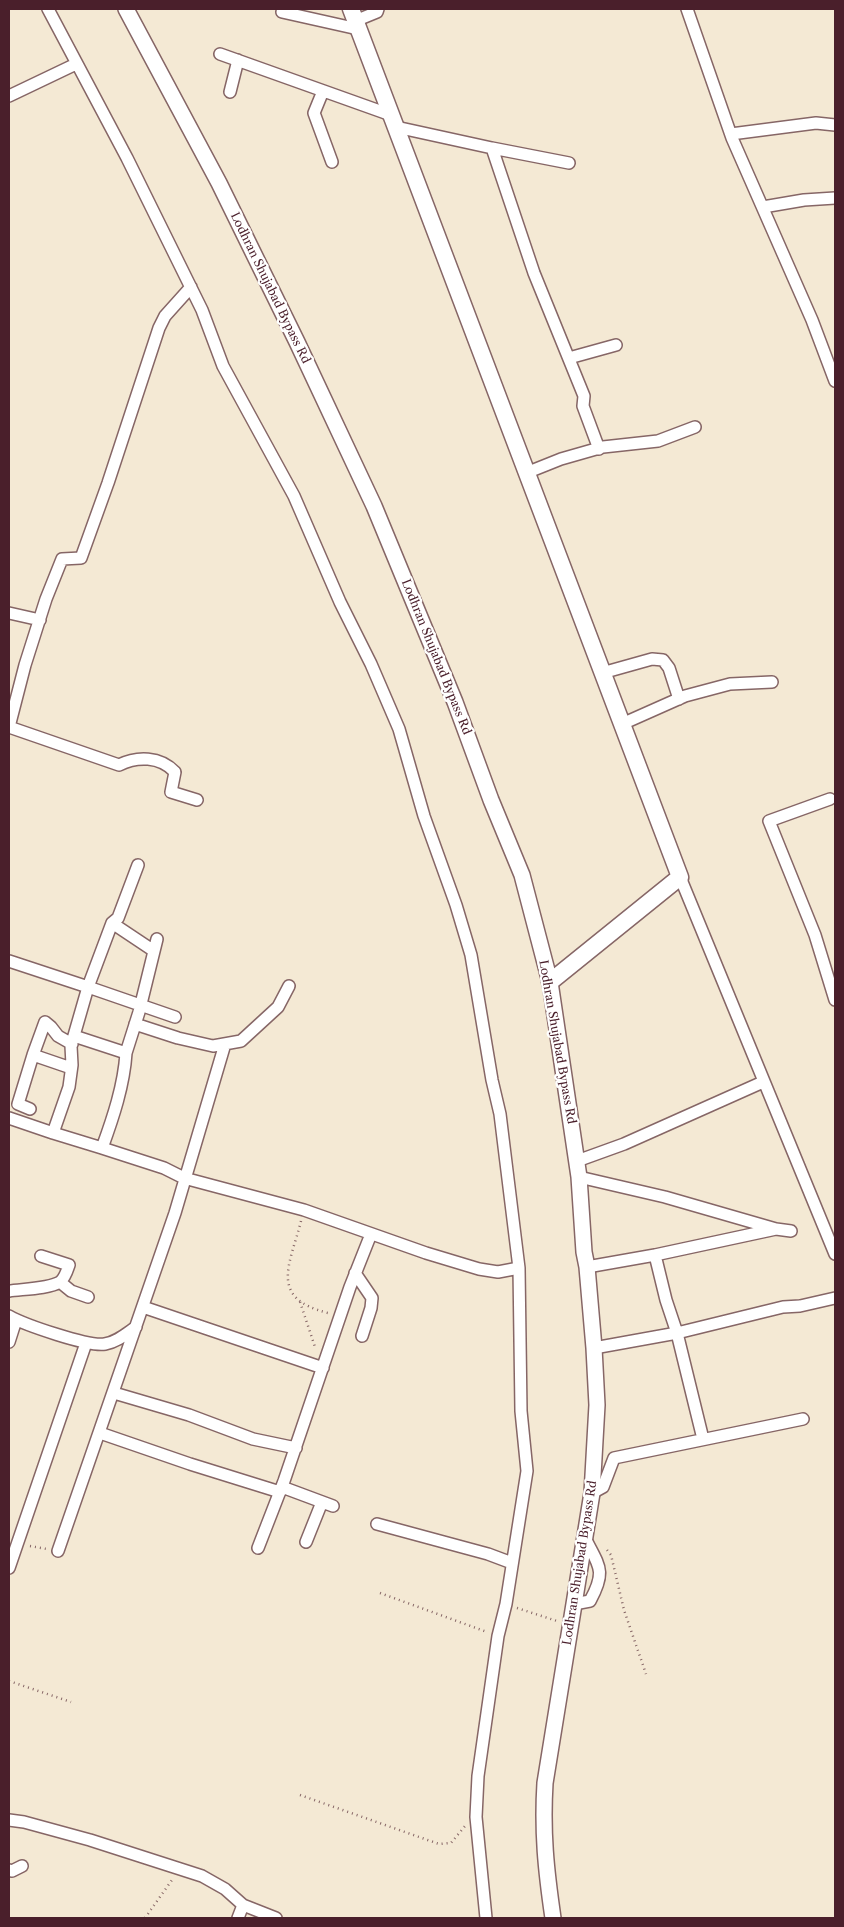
<!DOCTYPE html>
<style>
body{margin:0}
#map{position:relative;width:844px;height:1927px;overflow:hidden;background:#f4e9d4;font-family:"Libre Caslon Text",serif}
canvas{display:block}
.frame{position:absolute;inset:0;border:10px solid #4a1f2b;pointer-events:none}
</style>
<div id="map">
<canvas width="844" height="1927"></canvas>
<div class="frame"></div>
</div>
<script>
const c = document.querySelector('canvas').getContext('2d');
c.lineJoin = 'round';
function stroke(path, color, width, dash) { c.strokeStyle = color; c.lineWidth = width; c.lineCap = dash ? 'butt' : 'round'; c.setLineDash(dash || []); c.stroke(path); }
function write(font, color, halo, rows, align = 'center') {
  c.font = font + ' "Libre Caslon Text",serif'; c.lineWidth = 4.5; c.setLineDash([]); c.textBaseline = 'middle'; c.strokeStyle = halo; c.fillStyle = color; for (const [text, x, y, turn = 0] of rows) {
    c.save(); c.translate(x, y); c.rotate((+turn || 0) * Math.PI / 180); c.textAlign = isNaN(turn) ? turn : align; if (halo) c.strokeText(text, 0, 0); c.fillText(text, 0, 0); c.restore();
  }
}
const path = new Path2D(`
 M301 1221C290 1265 268 1298 328 1313
 M300 1302 315 1347
 M30 1546 47 1549
 M607 1550 611 1555 624 1610 646 1674
 M380 1593 487 1632
 M517 1608 557 1621
 M9 1681 71 1702
 M300 1795 439 1844 451 1843 465 1826
 M145 1918 172 1880`);
const minor = new Path2D(`
 M48 9 127 158 202 310 223 366 294 496 340 602 371 664 399 729 424 816 456 905 471 955 492 1080 500 1114 519 1268 521 1411 527 1471 506 1604 498 1636 478 1776 476 1817 486 1918
 M687 9 732 138 812 320 835 381
 M282 12 358 29
 M355 21 377 12 378 9
 M220 54 391 115
 M323 91 314 113 332 162
 M230 92 238 60
 M9 96 76 64
 M396 127 492 148 534 273 584 396 583 406 599 449
 M731 134 816 123 835 125
 M492 148 569 163
 M763 207 804 200 835 198
 M569 358 616 345
 M526 473 561 459 603 447 658 441 695 427
 M9 613 40 620
 M602 673 652 659 663 660 669 668 679 699
 M622 724 685 696 730 684 772 682
 M9 727 25 665 46 599 62 559 81 558 108 483 159 328 165 316 191 287
 M9 727 119 765C137 756 160 756 175 772L171 792 197 800
 M830 799 769 821 815 935 835 1000
 M680 877 835 1254
 M112 923 154 951
 M9 961 88 987 112 923 118 918 138 865
 M135 1024 178 1038 213 1046 241 1041 278 1007 289 986
 M74 1036 126 1053 139 1012 157 939
 M71 1068 33 1055 45 1022 51 1027 58 1036 72 1044
 M30 1109 18 1104 33 1055
 M9 1118 53 1133 69 1087 72 1065 71 1046 88 987 175 1017
 M53 1133 102 1148C113 1118 124 1085 126 1053
 M102 1148 164 1168 184 1178 304 1210 426 1253 479 1269 498 1272 519 1268
 M577 1161 624 1144 763 1082
 M579 1177 665 1197 776 1229
 M655 1255 776 1229 791 1231
 M587 1267 655 1255 666 1300 677 1333 703 1439
 M355 1273 372 1298 371 1308 362 1336
 M60 1282 71 1291 88 1297
 M9 1291C22 1289 48 1289 60 1282 65 1278 67 1271 69 1265L41 1256
 M143 1307 323 1368
 M9 1316C25 1325 89 1347 105 1344 117 1342 126 1334 136 1327
 M9 1342 16 1320
 M594 1348 677 1333 783 1307 800 1306 835 1298
 M114 1393 189 1415 253 1439 296 1448
 M100 1433 190 1464 280 1492
 M282 1487 333 1506
 M592 1493 603 1487 614 1458 803 1419
 M377 1524 488 1554 512 1563
 M306 1542 322 1502
 M258 1548 284 1481 350 1287 371 1234
 M58 1551 175 1213 225 1044
 M9 1568 86 1343
 M574 1604 590 1601C606 1572 600 1567 586 1540
 M9 1820 24 1822 90 1840 202 1876 225 1889 243 1905 276 1918
 M9 1870 12 1871 22 1866
 M238 1918 243 1905`);
const tertiary = new Path2D(`
 M126 9 219 183 297 342 374 506 455 702 491 800 522 875 550 982 579 1177 584 1252 587 1267 594 1348 597 1405 592 1493 545 1783C542 1832 546 1870 553 1918`);
const secondary = new Path2D(`
 M351 9 680 877 550 982`);
const streetNames = [
 ["Lodhran Shujabad Bypass Rd",270,288,64],
 ["Lodhran Shujabad Bypass Rd",436,657,68],
 ["Lodhran Shujabad Bypass Rd",557,1042,80],
 ["Lodhran Shujabad Bypass Rd",580,1563,-81]
];
stroke(minor, '#866666', 14);
stroke(tertiary, '#866666', 18);
stroke(secondary, '#866666', 19);
stroke(path, '#866666', 2.5, [1, 4]);
stroke(minor, '#fff', 11);
stroke(tertiary, '#fff', 15);
stroke(secondary, '#fff', 16);
write('12px', '#4a1f2b', '#fff', streetNames);
</script>
